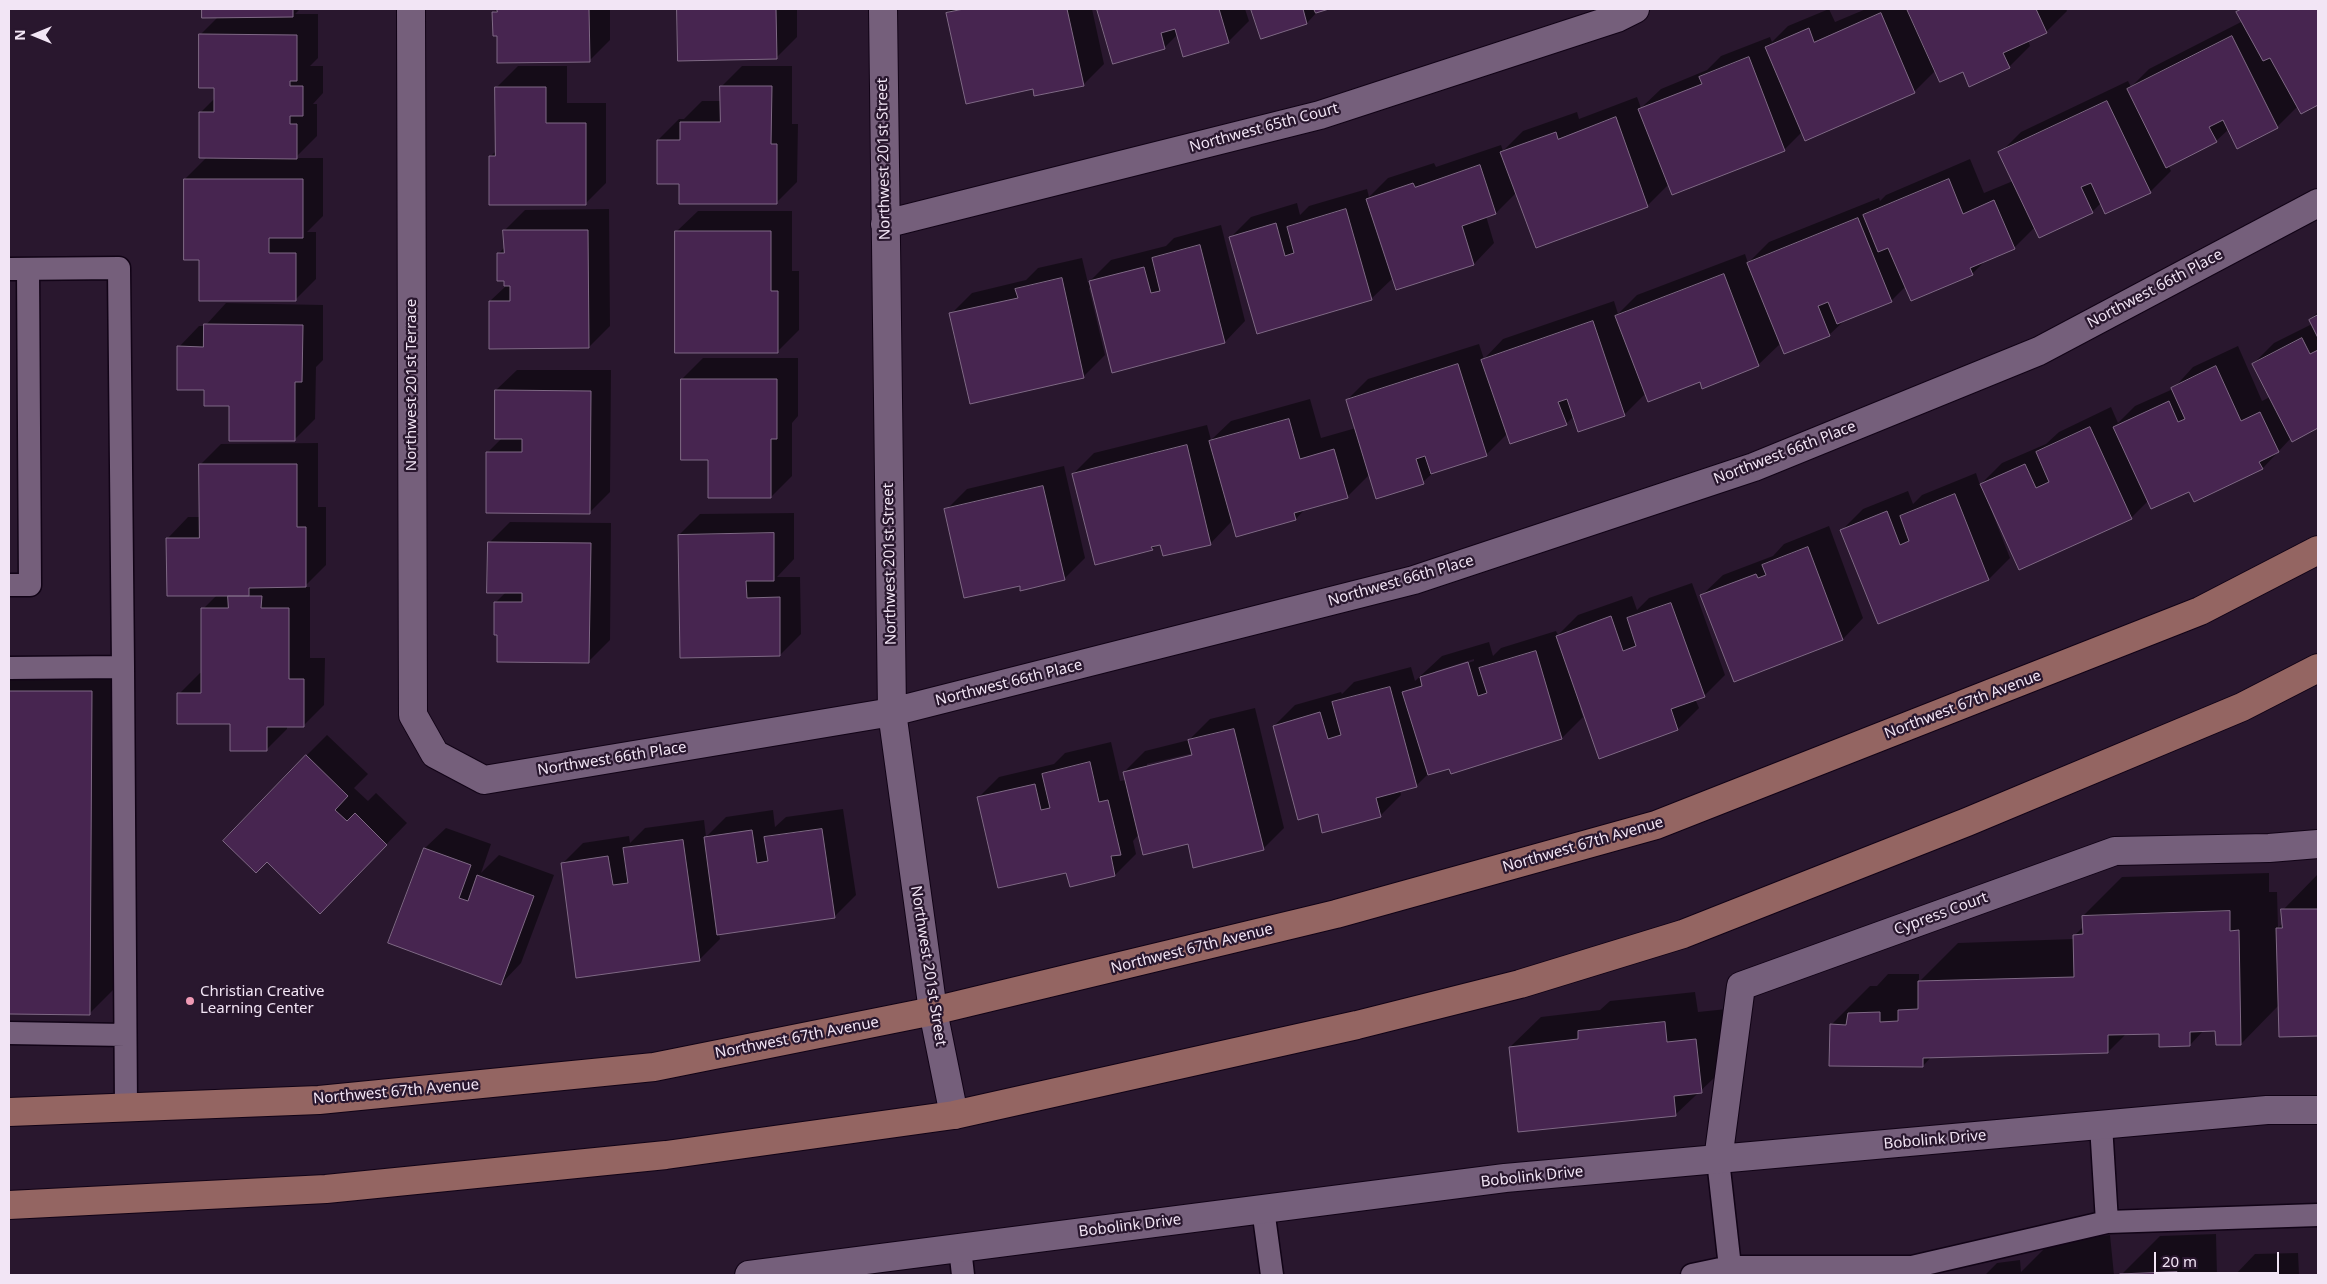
<!DOCTYPE html>
<style>
body{margin:0}
#map{position:relative;width:2327px;height:1284px;overflow:hidden;background:#29172e;font-family:"Noto Sans",sans-serif}
canvas{display:block}
.frame{position:absolute;inset:0;border:10px solid #f2e5f5;pointer-events:none}
.north{position:absolute;left:10px;top:10px;width:50px;height:50px;-webkit-text-stroke:4px #29172e;paint-order:stroke;rotate:270deg;font-size:14px;font-weight:700;line-height:20px;text-align:center;color:#f2e5f5}
.north::after{content:'';display:block;margin:auto;width:18px;height:22px;background:#f2e5f5;clip-path:polygon(50% 0,100% 100%,50% 72%,0 100%)}
.scale{position:absolute;left:2154px;top:1252px;width:125px;height:22px;box-sizing:border-box;border:2px solid #f2e5f5;border-top:0;padding-left:6px;font-size:15px;line-height:18px;white-space:nowrap;color:#f2e5f5;-webkit-text-stroke:4px #29172e;paint-order:stroke}
</style>
<div id="map">
<canvas width="2327" height="1284"></canvas>
<div class="frame"></div>
<div class="north">N</div>
<div class="scale">20 m</div>
</div>
<script>
const c = document.querySelector('canvas').getContext('2d');
c.lineJoin = 'round';
function paint(path, color) { c.fillStyle = color; c.fill(path, 'evenodd'); }
function stroke(path, color, width, dash) { c.strokeStyle = color; c.lineWidth = width; c.lineCap = dash ? 'butt' : 'round'; c.setLineDash(dash || []); c.stroke(path); }
function write(font, color, halo, rows, align = 'center') {
  c.font = font + ' "Noto Sans",sans-serif'; c.lineWidth = 4.5; c.setLineDash([]); c.textBaseline = 'middle'; c.strokeStyle = halo; c.fillStyle = color; for (const [text, x, y, turn = 0] of rows) {
    c.save(); c.translate(x, y); c.rotate((+turn || 0) * Math.PI / 180); c.textAlign = isNaN(turn) ? turn : align; if (halo) c.strokeText(text, 0, 0); c.fillText(text, 0, 0); c.restore();
  }
}
const shadow = new Path2D(`
 M203 9H300L295 14H318V58L310 66H323V93L313 104H317V136L295 158H323V216L307 232H316V279L295 300 200 258 185 179 207 157 201 112 215 98V87L201 34 219 16H203Z
 M497 9H610V40L589 61 498 35 493 13Z
 M679 9H797V37L776 58 679 59Z
 M951 9H1092L1104 64 1083 85 1034 87 947 13Z
 M1098 9H1245L1249 21 1228 42 1178 34 1164 48 1114 63Z
 M1253 9H1325L1318 11 1307 23 1262 37Z
 M1829 9 1835 22 1866 9H2066L2067 11 2046 32 2028 40 2030 46 2009 67 1936 70 1914 92 1803 131 1784 150 1669 184 1647 206 1517 192 1496 213 1486 216 1494 243 1474 264 1393 278 1371 299 1230 238 1251 217 1297 203 1300 215 1309 206 1367 189 1369 197 1388 178 1434 163 1436 167 1501 145 1503 151 1523 131 1577 112 1579 119 1637 97 1641 108 1661 89 1707 70 1721 56 1770 37 1772 42 1788 26Z
 M2242 9H2318V103L2301 113 2298 106 2277 127 2229 129 2216 141 2168 165 2171 171 2150 192 2101 203 2092 212 2035 227 2014 248 1985 261 1972 274 1906 286 1891 301 1845 320 1829 335 1781 343 1758 365 1646 393 1625 414 1578 431 1574 416 1566 424 1508 433 1486 455 1435 471 1423 482 1370 474 1347 497 1305 509 1296 519 1232 521 1210 544 1161 543 1152 549 1073 474 1094 453 1207 425 1211 440 1231 421 1310 399 1321 438 1356 428 1347 400 1368 379 1479 344 1484 359 1503 339 1614 301 1618 314 1637 295 1745 254 1748 263 1769 242 1879 198 1880 201 1886 195 1970 159 1984 193 2013 181 2000 153 2021 132 2128 81 2131 87 2149 69 2243 21 2238 12Z
 M518 66H567V103H606V183L585 204 490 157 496 151 497 87Z
 M742 66H792V124H798L797 182 776 203 680 183 658 140 679 119H684L702 101H721V87Z
 M609 209 610 326 589 347 490 301 505 287 498 254 505 247 504 231 525 210Z
 M698 211H792V271H799V330L778 351 677 231Z
 M1221 225 1245 321 1225 342 1091 287 1089 288 1105 355 1084 376 971 403 951 314 972 293 1026 280 1038 268 1082 258 1088 283 1111 260 1166 246 1174 238Z
 M226 303 323 305V360L316 367 315 419 294 440 230 405 205 389 179 347 199 326H205Z
 M2318 312V427L2292 440 2291 438 2263 468 2194 500 2189 490 2148 501 2131 518 1992 506 1990 507 2010 558 1989 579 1878 623 1842 530 1863 509 1908 491 1913 504 1922 495 1976 473 1980 485 2002 463 2046 444 2059 432 2111 407 2118 423 2135 406 2173 389 2193 367 2238 346 2262 401 2270 397 2253 364 2274 343 2312 324 2310 320Z
 M703 358H798V416L792 423V476L771 497 709 459 682 379Z
 M517 370H611L610 492 589 513 488 452 502 438 496 390Z
 M318 443V507H326V565L304 587H310V658H325L324 705 303 726H287V729L266 750 231 723 179 694 200 673H202L203 609 217 595 168 538 188 517H200V465L221 444Z
 M1064 466 1085 558 1064 579 946 510 967 489Z
 M794 513V559L777 577H800L801 634 780 655 679 535 700 514Z
 M510 522 611 523 610 640 589 661 499 634 495 603 506 592 489 543Z
 M1829 526 1863 618 1843 639 1702 595 1723 575 1773 556 1784 544Z
 M1692 583 1725 675 1704 696 1695 699 1699 708 1678 729 1582 707 1580 708 1583 717 1562 738 1452 772 1450 767 1429 773 1416 786 1400 791 1401 795 1380 816 1318 812 1274 726 1295 705 1341 692 1342 694 1354 682 1411 667 1415 681 1442 656 1489 642 1493 656 1501 648 1556 631 1558 635 1578 615 1632 596 1637 610 1649 598ZM1474 659V661L1432 674 1436 671Z
 M123 661 120 983 89 1014 9 1013V676Z
 M1255 708 1284 828 1263 849 1189 842 1139 834 1133 841 1136 854 1115 875 1071 886 1067 871 978 798 999 777 1054 764 1065 753 1111 742 1120 781 1126 780 1124 772 1145 751 1189 740 1210 719ZM1198 752V755L1147 767V764Z
 M327 735 368 774 354 788 368 801 376 793 407 823 341 891 306 756Z
 M843 809 856 895 835 916 719 934 720 939 699 960 562 864 583 843 629 836 630 843 645 828 704 820 706 837 726 817 773 810 775 827 786 817Z
 M446 828 491 844 481 873 499 855 554 875 521 963 501 984 425 848Z
 M2269 873V892H2277L2278 928 2283 923V910L2318 874V1034L2280 1035 2279 1005 2241 1044 2216 1030H2204L2190 1045 2160 1033 2126 1034 2108 1052 1932 1056 1923 1066 1831 1025 1870 986H1877L1888 974H1919V982L1958 943 2074 939V936L2084 926 2083 916 2122 877Z
 M1695 992 1698 1012 1727 1009 1732 1061 1675 1115 1510 1047 1541 1017 1600 1010 1610 1001Z
 M2216 1234 2217 1275H2121L2160 1236Z
 M2110 1235 2114 1275H1985L1997 1263 2020 1260 2021 1272 2052 1241Z
 M2298 1253 2299 1275H2235L2255 1254Z`);
const building = new Path2D(`
 M202 9H293V17L202 18Z
 M497 9H589L590 62 497 63V36H493L492 12H497Z
 M677 9H776L777 59 678 61Z
 M964 9H1067L1084 86 1034 96 1033 89 966 104 946 13Z
 M1097 9H1219L1229 43 1183 57 1175 29 1161 33 1165 49 1113 64Z
 M1251 9H1303L1307 24 1261 39Z
 M1314 9H1329L1316 13Z
 M1907 9H2036L2047 33 2003 53 2010 68 1969 87 1963 72 1940 82Z
 M2242 9H2318V105L2301 114 2270 58 2263 61 2236 12Z
 M1881 13 1915 93 1805 141 1765 47 1809 28 1814 42Z
 M199 34 297 35V81H290V86H303V116H290V124H297V159L199 158V112H214V88H199Z
 M2232 36 2278 128 2237 149 2223 120 2209 127 2217 142 2166 168 2127 89Z
 M1749 57 1785 151 1672 195 1638 109 1702 84 1699 77Z
 M720 86H772L771 144H777V204H679V184H657V140H680V122H720Z
 M495 87H546V123H586V205H489V156H495Z
 M2107 101 2151 193 2105 214 2091 183 2081 187 2093 213 2039 238 1998 152Z
 M1616 117 1648 207 1536 248 1500 152 1556 132 1558 139Z
 M1480 165 1496 214 1462 226 1474 265 1396 290 1366 199 1413 183 1415 187Z
 M184 179H303V238H269V253H296V301H199V260H184Z
 M1949 179 1963 214 1994 200 2015 249 1970 268 1973 275 1911 301 1888 248 1878 252 1863 215Z
 M1346 209 1372 300 1257 334 1229 237 1276 223 1285 256 1294 253 1287 227Z
 M1858 218 1892 302 1837 324 1828 302 1818 306 1830 336 1784 354 1747 263Z
 M503 230H588L589 348 489 349V301H510V286H504V281H497V253H504Z
 M675 231H771V291H778V353H675Z
 M1200 245 1225 343 1112 373 1089 281 1144 267 1151 293 1160 291 1152 258Z
 M1724 274 1759 366 1702 389 1700 382 1648 402 1615 316Z
 M1062 278 1084 378 970 404 949 313 1018 298 1015 289Z
 M2318 315V338L2309 320Z
 M1593 321 1625 416 1578 432 1567 399 1558 402 1567 425 1510 444 1481 360Z
 M204 324 303 325 302 382H295V441H229V406H204V390H177V346L203 347Z
 M2302 338 2310 354 2318 350V428L2292 442 2252 364Z
 M1458 364 1487 456 1431 474 1425 456 1416 459 1424 484 1376 499 1346 400Z
 M2216 366 2241 421 2260 412 2279 452 2259 462 2263 469 2194 502 2189 492 2151 509 2113 427 2169 401 2178 422 2185 419 2171 388Z
 M681 379H777V439H771V498H708V460H681Z
 M495 390 591 391 590 514 486 513V452H522V439H495Z
 M1289 419 1300 459 1334 449 1348 498 1294 513 1296 520 1236 537 1209 441Z
 M2090 427 2132 519 2019 570 1980 484 2025 464 2036 488 2049 482 2036 452Z
 M1187 445 1211 545 1163 556 1160 545 1151 547 1153 550 1095 565 1072 474Z
 M199 464H297V527H306V587L249 588V596H167L166 538H199Z
 M1043 486 1065 580 1020 591V586L964 598 944 509Z
 M1955 494 1989 580 1878 624 1840 530 1887 511 1900 545 1909 541 1900 516Z
 M774 533V581H746L747 598 780 597V656L680 658 678 535Z
 M488 542 591 543 589 663 497 662V635H494V602H522V593H487Z
 M1808 547 1843 640 1734 682 1700 595 1756 574 1758 578 1766 575 1762 565Z
 M228 596H262L261 608H289V679H304V727H267V751H230V724H177V693H201V608H228Z
 M1671 603 1705 697 1671 709 1678 730 1599 759 1556 636 1611 616 1623 651 1636 646 1627 618Z
 M1536 651 1562 739 1451 774 1449 769 1428 775 1402 692 1422 686 1420 677 1468 662 1478 696 1487 693 1479 668Z
 M1390 687 1417 787 1376 798 1381 817 1322 833 1318 814 1298 820 1273 726 1320 712 1328 739 1341 735 1332 702Z
 M9 691H92L90 1015 9 1014Z
 M1234 729 1264 850 1193 868 1188 844 1143 855 1123 772 1192 755 1188 740Z
 M306 755 348 796 335 810 347 821 355 813 387 845 320 914 267 862 256 873 223 841Z
 M1090 762 1099 802 1108 800 1121 855 1111 856 1115 876 1070 887 1066 873 998 888 977 797 1035 784 1041 810 1050 808 1042 774Z
 M822 829 835 918 717 935 704 837 752 830 757 863 768 861 764 837Z
 M683 840 700 961 576 978 561 863 608 856 613 885 628 883 623 848Z
 M424 848 471 865 459 898 468 901 477 875 534 896 501 985 388 943Z
 M2281 909H2318V1036L2279 1037 2276 928H2282Z
 M2230 911V931L2239 930 2241 1045H2216L2215 1031 2190 1032V1046L2159 1047V1034L2108 1035V1053L1923 1058V1067L1829 1066 1830 1024 1846 1025 1848 1013 1880 1012V1022L1898 1021V1010L1918 1009V981L2074 977 2073 935 2083 934 2082 916Z
 M1665 1022 1667 1042 1696 1039 1702 1093 1674 1096 1676 1116 1518 1132 1509 1047 1578 1039V1031Z
 M2177 1272V1275L2120 1274Z`);
const service = new Path2D(`
 M9 269 119 268 123 667
 M9 585H30L28 269
 M9 668 123 667 126 1107
 M9 1033 125 1035
 M2101 1125 2107 1222
 M1718 1160 1730 1267
 M1263 1209 1272 1275
 M960 1248 963 1275
 M1692 1275 1730 1267H1912L2107 1222 2318 1215`);
const minor = new Path2D(`
 M411 9 413 715 435 754 484 780 892 712 1414 580 1754 467 2039 351 2318 203
 M883 9 892 712 933 1011 954 1115
 M885 224 1320 115 1617 18 1635 9
 M1718 1160 1741 986 2115 851 2269 848 2318 844
 M749 1275 1505 1178 2267 1110H2318`);
const secondary = new Path2D(`
 M9 1112 319 1100 654 1067 933 1011 1336 914 1656 825 2200 611 2318 550
 M9 1205 326 1189 666 1155 954 1115 1357 1025 1520 984 1683 934 1967 822 2242 707 2318 668`);
const markers = [
 [190,1001,5,"#f09ab5"]
];
const streetNames = [
 ["Northwest 65th Court",1264,128,-15],
 ["Northwest 201st Street",884,159,-91],
 ["Northwest 66th Place",2155,289,-28],
 ["Northwest 201st Terrace",412,385,-90],
 ["Northwest 66th Place",1785,453,-21],
 ["Northwest 201st Street",890,564,-91],
 ["Northwest 66th Place",1401,581,-16],
 ["Northwest 66th Place",1009,683,-14],
 ["Northwest 67th Avenue",1963,705,-21],
 ["Northwest 66th Place",612,759,-9],
 ["Northwest 67th Avenue",1583,845,-16],
 ["Cypress Court",1941,914,-20],
 ["Northwest 67th Avenue",1192,949,-14],
 ["Northwest 201st Street",928,966,81],
 ["Northwest 67th Avenue",797,1038,-11],
 ["Northwest 67th Avenue",396,1092,-5],
 ["Bobolink Drive",1935,1140,-5],
 ["Bobolink Drive",1532,1177,-6],
 ["Bobolink Drive",1130,1226,-7]
];
const poiNames = [
 ["Christian Creative",200,992],
 ["Learning Center",200,1009]
];
paint(shadow, '#0007');
paint(building, '#472550');
stroke(building, '#7f6985', 1);
stroke(service, '#110316', 25);
stroke(minor, '#110316', 30);
stroke(secondary, '#110316', 30);
stroke(service, '#755f7b', 22);
stroke(minor, '#755f7b', 28);
stroke(secondary, '#946562', 28);
for (const [x, y, r, color] of markers) { const dot = new Path2D(); dot.arc(x, y, r, 0, 2 * Math.PI); c.fillStyle = color; c.fill(dot); stroke(dot, '#29172e', 2); }
write('15px', '#f2e5f5', '#29172e', streetNames);
write('15px', '#f2e5f5', '#29172e', poiNames, 'left');
</script>
